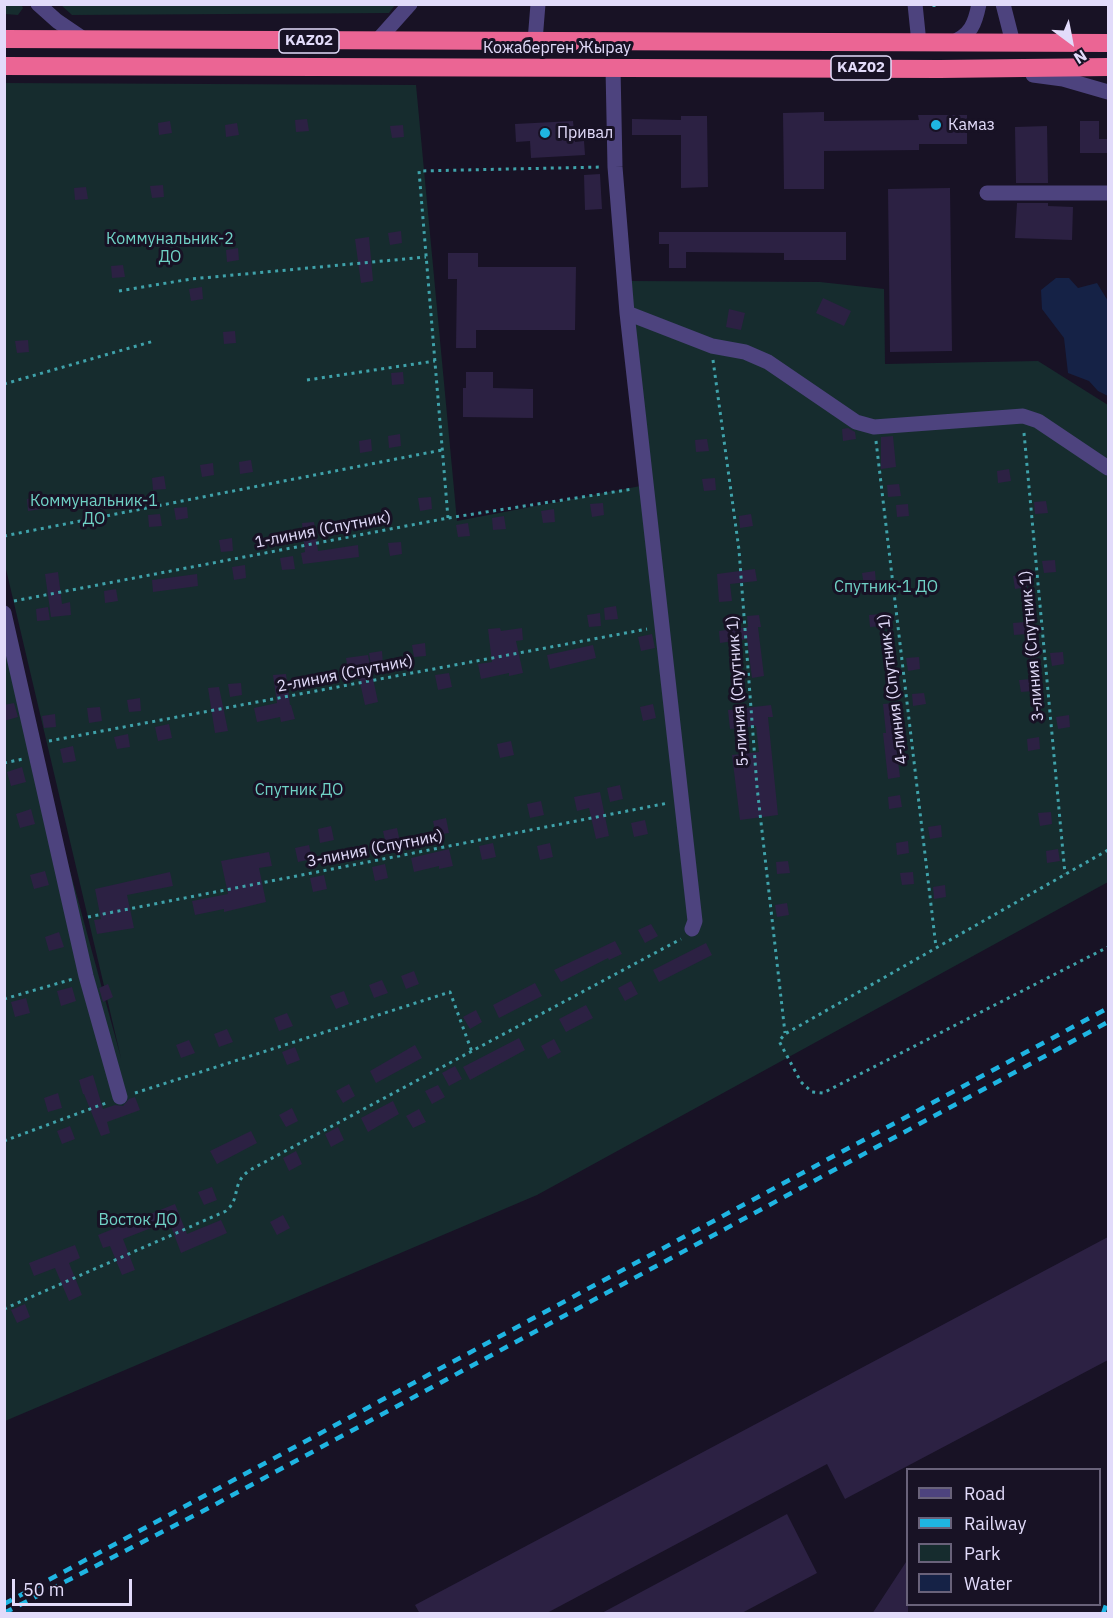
<!DOCTYPE html>
<meta charset="utf-8">
<style>
body{margin:0}
#map{position:relative;width:1113px;height:1618px;overflow:hidden;background:#181225;font-family:"IBM Plex Sans",sans-serif}
canvas{display:block}
.frame{position:absolute;inset:0;border:6px solid #e2dbfa;pointer-events:none}
.legend{position:absolute;left:906px;top:1468px;width:195px;height:138px;box-sizing:border-box;background:#181225;border:2px solid #69627a;margin:0;padding:8px 10px;list-style:none;font-size:18px;color:#e2dbfa}
.legend li{display:flex;align-items:center;gap:12px;height:30px}
.legend b{width:30px;border:2px solid #69627a}
.north{position:absolute;left:1041px;top:12px;width:60px;height:60px;-webkit-text-stroke:4px #181225;paint-order:stroke;rotate:148deg;font-size:16px;font-weight:700;line-height:24px;text-align:center;color:#e2dbfa}
.north::after{content:'';display:block;margin:auto;width:21px;height:27px;background:#e2dbfa;clip-path:polygon(50% 0,100% 100%,50% 72%,0 100%)}
.scale{position:absolute;left:12px;top:1579px;width:120px;height:27px;box-sizing:border-box;border:3px solid #e2dbfa;border-top:0;padding-left:8px;font-size:18px;line-height:21px;white-space:nowrap;color:#e2dbfa;-webkit-text-stroke:4px #181225;paint-order:stroke}
</style>
<div id="map">
<canvas width="1113" height="1618"></canvas>
<div class="frame"></div>
<ul class="legend">
<li><b style="height:8px;background:#4d437e"></b>Road</li>
<li><b style="height:8px;background:#1fb5e2"></b>Railway</li>
<li><b style="height:16px;background:#162c2e"></b>Park</li>
<li><b style="height:16px;background:#152246"></b>Water</li>
</ul>
<div class="north">N</div>
<div class="scale">50 m</div>
</div>
<script>
const c = document.querySelector('canvas').getContext('2d');
c.lineJoin = 'round';
function paint(path, color) { c.fillStyle = color; c.fill(path, 'evenodd'); }
function stroke(path, color, width, dash) { c.strokeStyle = color; c.lineWidth = width; c.lineCap = dash ? 'butt' : 'round'; c.setLineDash(dash || []); c.stroke(path); }
function write(font, color, halo, rows, align = 'center') {
  c.font = font + ' "IBM Plex Sans",sans-serif'; c.lineWidth = 6; c.setLineDash([]); c.textBaseline = 'middle'; c.strokeStyle = halo; c.fillStyle = color; for (const [text, x, y, turn = 0] of rows) {
    c.save(); c.translate(x, y); c.rotate((+turn || 0) * Math.PI / 180); c.textAlign = isNaN(turn) ? turn : align; if (halo) c.strokeText(text, 0, 0); c.fillText(text, 0, 0); c.restore();
  }
}
const green = new Path2D(`
 M5 5 22 6 23 8 18 15 5 14Z
 M61 5H395L389 13 72 15Z
 M5 83 416 85 457 521 651 484 630 281 820 282 884 289 885 364 1038 361 1108 405V882L537 1195 5 1421 4 628 121 1058 5 565Z`);
const water = new Path2D(`
 M1056 278H1069L1078 288 1097 283 1108 301V396L1098 391 1089 381 1068 373 1064 338 1042 309 1041 290Z`);
const building = new Path2D(`
 M824 112V121L919 120 918 115H967V144H919V150L824 151V189H784L783 113Z
 M681 116H707L708 187 681 188V135H632V119L681 120Z
 M307 119 309 131 296 132 295 120Z
 M170 121 172 133 159 135 158 123Z
 M573 121 575 142 584 141 585 155 531 158 530 141 516 142 515 124Z
 M1080 121H1099V139H1108V153H1080Z
 M237 123 239 135 226 137 225 125Z
 M403 125 404 137 392 138 390 126Z
 M1047 126 1048 183H1016L1015 127Z
 M600 174 602 209 585 210 584 175Z
 M163 185 164 197 152 198 150 186Z
 M86 187 88 199 75 200 74 188Z
 M950 188 952 351 890 352 888 189Z
 M1017 203H1048V206L1073 207 1072 240 1015 238Z
 M401 231 402 243 390 245 388 233Z
 M659 232H846V260H784V253L686 252V268H669V244H659Z
 M369 237 373 281 361 283 355 239Z
 M238 248 239 260 227 262 226 250Z
 M448 253H478V267H576L575 330H476V348H456L457 279H448Z
 M123 265 125 277 112 278 111 266Z
 M202 287 203 299 191 301 189 289Z
 M823 298 851 311 844 326 816 313Z
 M729 309 745 313 741 330 726 327Z
 M235 331 236 343 224 344 223 332Z
 M28 340 29 352 17 353 15 341Z
 M403 372 404 384 392 385 391 373Z
 M466 372H493V388L533 389V418L463 417V388H466Z
 M848 428 855 432 856 439 843 441 842 429Z
 M400 434 401 446 389 448 388 436Z
 M893 436 896 467 881 469V437Z
 M371 439 372 451 360 453 359 441Z
 M707 439 709 451 696 452 695 440Z
 M251 460 253 472 240 474 239 462Z
 M213 463 214 475 202 477 200 465Z
 M1009 469 1011 481 998 483 997 471Z
 M164 476 166 489 153 490 152 478Z
 M715 478 716 490 704 491 702 479Z
 M899 484 901 496 888 497 887 485Z
 M39 497 41 509 28 511 27 499Z
 M431 497 432 509 420 511 418 498Z
 M1046 501 1048 513 1035 514 1034 502Z
 M603 503 604 515 592 517 590 504Z
 M908 504 909 516 897 517 896 505Z
 M187 507 188 518 176 520 174 508Z
 M554 509 555 522 543 523 541 511Z
 M160 514 162 526 149 527 148 515Z
 M751 514 753 526 740 528 739 516Z
 M504 516 506 529 493 530 492 518Z
 M314 522 318 551 358 545 359 557 303 564 301 553 305 552 302 523Z
 M468 523 470 536 458 537 456 525Z
 M232 538 233 551 221 552 219 540Z
 M401 542 402 554 390 556 388 543Z
 M293 556 295 569 282 570 280 558Z
 M1055 560 1056 572 1044 573 1042 561Z
 M245 565 246 578 234 580 232 567Z
 M755 569 757 581 730 584 732 601 719 602 717 574Z
 M875 571 876 584 864 585 862 573Z
 M58 572 62 604 70 602 71 615 51 617 45 574Z
 M197 574 198 586 153 592 152 580Z
 M1026 575 1027 587 1015 589 1013 576Z
 M116 589 118 601 105 603 104 591Z
 M616 606 618 619 605 620 604 608Z
 M48 607 50 620 37 621 36 609Z
 M600 613 601 626 589 627 587 615Z
 M881 614 882 626 870 627 869 615Z
 M759 615 761 627H758L764 676 752 678 747 639 720 643 719 631 748 627 747 616Z
 M1025 622 1027 634 1014 635 1013 623Z
 M500 628 501 631 522 628 523 640 516 641 523 673 509 676V673L481 679 478 664 492 662 488 629Z
 M652 634 655 648 641 651 638 637Z
 M425 643 426 656 414 657 412 645Z
 M593 645 596 658 550 669 547 655Z
 M382 651 383 664 371 665 369 653Z
 M1063 652 1064 664 1052 666 1050 653Z
 M368 655 378 702 365 705 357 669 348 671 346 658Z
 M919 657 920 669 908 671 906 658Z
 M449 673 452 687 438 690 435 675Z
 M286 674 290 705H291L295 719 281 722 280 717 257 722 254 708 277 703 273 675Z
 M1032 679 1033 691 1021 692 1019 680Z
 M241 683 242 695 230 697 228 684Z
 M219 687 228 731 215 733 208 688Z
 M924 693 926 704 913 706 912 694Z
 M140 698 141 711 129 712 127 700Z
 M14 703 18 717 4 721V705Z
 M895 703 901 745 896 746 900 777 888 779 883 733H886L883 704Z
 M653 704 656 718 643 721 640 707Z
 M771 705 773 717H768L778 815 740 820 732 755 759 752 756 726 730 729 728 710Z
 M100 707 102 721 89 723 87 708Z
 M55 714 56 727 44 728 42 716Z
 M1069 715 1070 727 1058 729 1056 717Z
 M169 724 172 738 158 741 155 727Z
 M128 734 130 747 117 749 114 737Z
 M1039 737 1040 749 1028 751 1027 739Z
 M511 741 514 755 500 758 497 744Z
 M73 746 76 761 63 763 60 749Z
 M22 767 26 782 11 786 7 772Z
 M620 785 623 799 610 802 607 788Z
 M600 792 609 836 596 839 589 808 577 811 574 797Z
 M900 795 902 807 889 809 888 797Z
 M541 801 544 815 530 818 527 804Z
 M31 809 35 824 20 828 16 814Z
 M1051 812 1052 824 1040 826 1038 813Z
 M446 818 449 833 436 835 433 821Z
 M645 820 648 834 634 837 631 823Z
 M941 825 942 837 930 839 928 827Z
 M331 826 334 840 320 843 318 829Z
 M397 828 400 842 386 845 383 831Z
 M908 841 909 853 897 855 896 843Z
 M493 843 496 857 482 860 479 846Z
 M550 843 553 857 540 860 537 846Z
 M309 845 312 859 298 862 295 848Z
 M449 849 453 866 439 869V866L414 872 411 858Z
 M1058 849 1060 861 1047 863 1046 851Z
 M269 852 272 866 259 868 266 902 224 912V909L195 915 192 901 228 894 221 861Z
 M788 861 790 873 777 874 776 862Z
 M385 864 388 878 375 881 372 867Z
 M45 871 49 885 34 889 30 875Z
 M170 872 173 886 127 895 134 928 97 934 94 920 101 919 95 889Z
 M913 872 914 884 902 885 900 873Z
 M324 875 327 889 313 892 310 878Z
 M945 885 946 897 934 899 933 887Z
 M787 903 789 915 777 917 775 905Z
 M651 924 658 936 645 943 638 930Z
 M59 932 64 947 49 951 45 937Z
 M615 941 622 954 609 960 608 958 561 982 554 970Z
 M706 943 712 955 659 982 653 970Z
 M414 971 419 984 406 989 401 976Z
 M382 980 388 993 374 998 369 985Z
 M631 981 638 994 625 1001 618 988Z
 M535 983 542 996 499 1018 493 1005Z
 M108 984 113 997 103 1002 99 988Z
 M72 987 76 1001 61 1006 57 991Z
 M344 991 349 1004 336 1009 330 996Z
 M26 998 30 1013 15 1017 11 1002Z
 M586 1005 593 1018 566 1032 559 1019Z
 M476 1010 482 1022 470 1029 463 1017Z
 M287 1013 293 1026 279 1031 274 1018Z
 M227 1029 233 1042 219 1047 214 1034Z
 M519 1038 525 1050 470 1080 463 1067Z
 M554 1039 561 1052 548 1059 541 1046Z
 M189 1040 195 1053 181 1058 176 1045Z
 M415 1045 422 1058 376 1083 370 1071Z
 M295 1047 300 1060 287 1065 282 1052Z
 M455 1066 462 1079 449 1086 442 1073Z
 M93 1075 103 1109 115 1105 123 1106 129 1099 135 1097 140 1110 107 1122 110 1133 101 1136 84 1094H83L79 1080Z
 M349 1084 355 1096 343 1103 336 1091Z
 M438 1085 445 1097 432 1104 425 1091Z
 M58 1093 62 1108 48 1112 44 1098Z
 M393 1101 399 1114 368 1132 361 1118Z
 M292 1108 298 1121 286 1127 279 1115Z
 M419 1109 426 1122 413 1128 406 1116Z
 M70 1126 75 1139 62 1144 57 1131Z
 M338 1127 344 1140 331 1147 325 1134Z
 M251 1131 257 1143 217 1164 210 1151Z
 M296 1151 302 1164 289 1171 283 1158Z
 M212 1187 217 1200 204 1205 198 1192Z
 M175 1204 187 1234 221 1220 227 1233 181 1253 169 1221 123 1239 135 1270 122 1275 110 1246 103 1248 98 1235Z
 M283 1215 290 1228 277 1235 270 1222Z
 M1108 1237V1360L845 1499 827 1464 545 1614H420L415 1605Z
 M75 1245 80 1258 69 1263 82 1295 69 1301 55 1268 34 1276 29 1263Z
 M25 1304 30 1317 17 1323 11 1310Z
 M787 1514 817 1573 740 1614H600Z
 M908 1559V1614H872Z`);
const path = new Path2D(`
 M934 4V7
 M119 291 191 279 426 257
 M713 360 739 550 757 787 785 1033
 M307 380 435 361
 M4 384 154 341
 M1024 433 1065 874
 M876 441 936 947
 M448 518 419 171 602 167
 M4 536 442 450
 M14 601 448 518 633 489
 M49 741 647 629
 M4 763 23 759
 M1108 850 785 1034 779 1041 801 1082 812 1092 823 1093 1108 947
 M88 917 668 803
 M4 999 73 979
 M135 1093 450 992 472 1052
 M4 1141 106 1103
 M4 1309 226 1211C242 1197 230 1184 250 1170L681 939`);
const minor = new Path2D(`
 M38 4 57 21 85 40
 M915 4 919 43
 M1003 4 1013 43
 M377 41 410 4
 M535 41 538 4
 M951 43C971 35 975 24 979 4
 M613 68 615 167 627 313 695 921 692 929
 M1033 75 1063 79 1108 92
 M987 193H1108
 M627 313 712 346 745 352 768 362 856 422 874 427 1023 416 1038 421 1108 468
 M4 613 86 976 120 1097`);
const highway = new Path2D(`
 M4 39 1108 43
 M4 66 940 69 1108 67`);
const rail = new Path2D(`
 M4 1604 1108 1008
 M4 1613 203 1511 1108 1022
 M1103 1614 1108 1599`);
const markers = [
 [936,125,6,"#1fb5e2"],
 [545,133,6,"#1fb5e2"]
];
const shields = [
 [309,41,60],
 [861,68,60]
];
const shieldNames = [
 ["KAZ02",309,41],
 ["KAZ02",861,68]
];
const streetNames = [
 ["Кожаберген Жырау",557,48],
 ["1-линия (Спутник)",323,530,-11],
 ["3-линия (Спутник 1)",1032,646,-95],
 ["2-линия (Спутник)",345,674,-11],
 ["4-линия (Спутник 1)",893,689,-97],
 ["5-линия (Спутник 1)",738,691,-94],
 ["3-линия (Спутник)",375,849,-11]
];
const poiNames = [
 ["Камаз",948,125],
 ["Привал",557,133]
];
const parkNames = [
 ["Коммунальник-2",170,239],
 ["ДО",170,257],
 ["Коммунальник-1",94,501],
 ["ДО",94,519],
 ["Спутник-1 ДО",886,587],
 ["Спутник ДО",299,790],
 ["Восток ДО",138,1220]
];
paint(green, '#162c2e');
paint(water, '#152246');
paint(building, '#2c2143');
stroke(path, '#3fa2aa', 3, [3, 4.5]);
stroke(minor, '#4d437e', 15);
stroke(highway, '#eb6594', 18);
stroke(rail, '#1fb5e2', 4.5, [9, 8]);
for (const [x, y, r, color] of markers) { const dot = new Path2D(); dot.arc(x, y, r, 0, 2 * Math.PI); c.fillStyle = color; c.fill(dot); stroke(dot, '#181225', 2); }
for (const [x, y, w] of shields) { const box = new Path2D(); box.roundRect(x - w / 2, y - 12, w, 24, 4.5); c.fillStyle = '#181225'; c.fill(box); stroke(box, '#e2dbfa', 1.5); }
write('bold 15px', '#e2dbfa', null, shieldNames);
write('16px', '#e2dbfa', '#181225', streetNames);
write('16px', '#e2dbfa', '#181225', poiNames, 'left');
write('16px', '#70d2c6', '#181225', parkNames);
</script>
